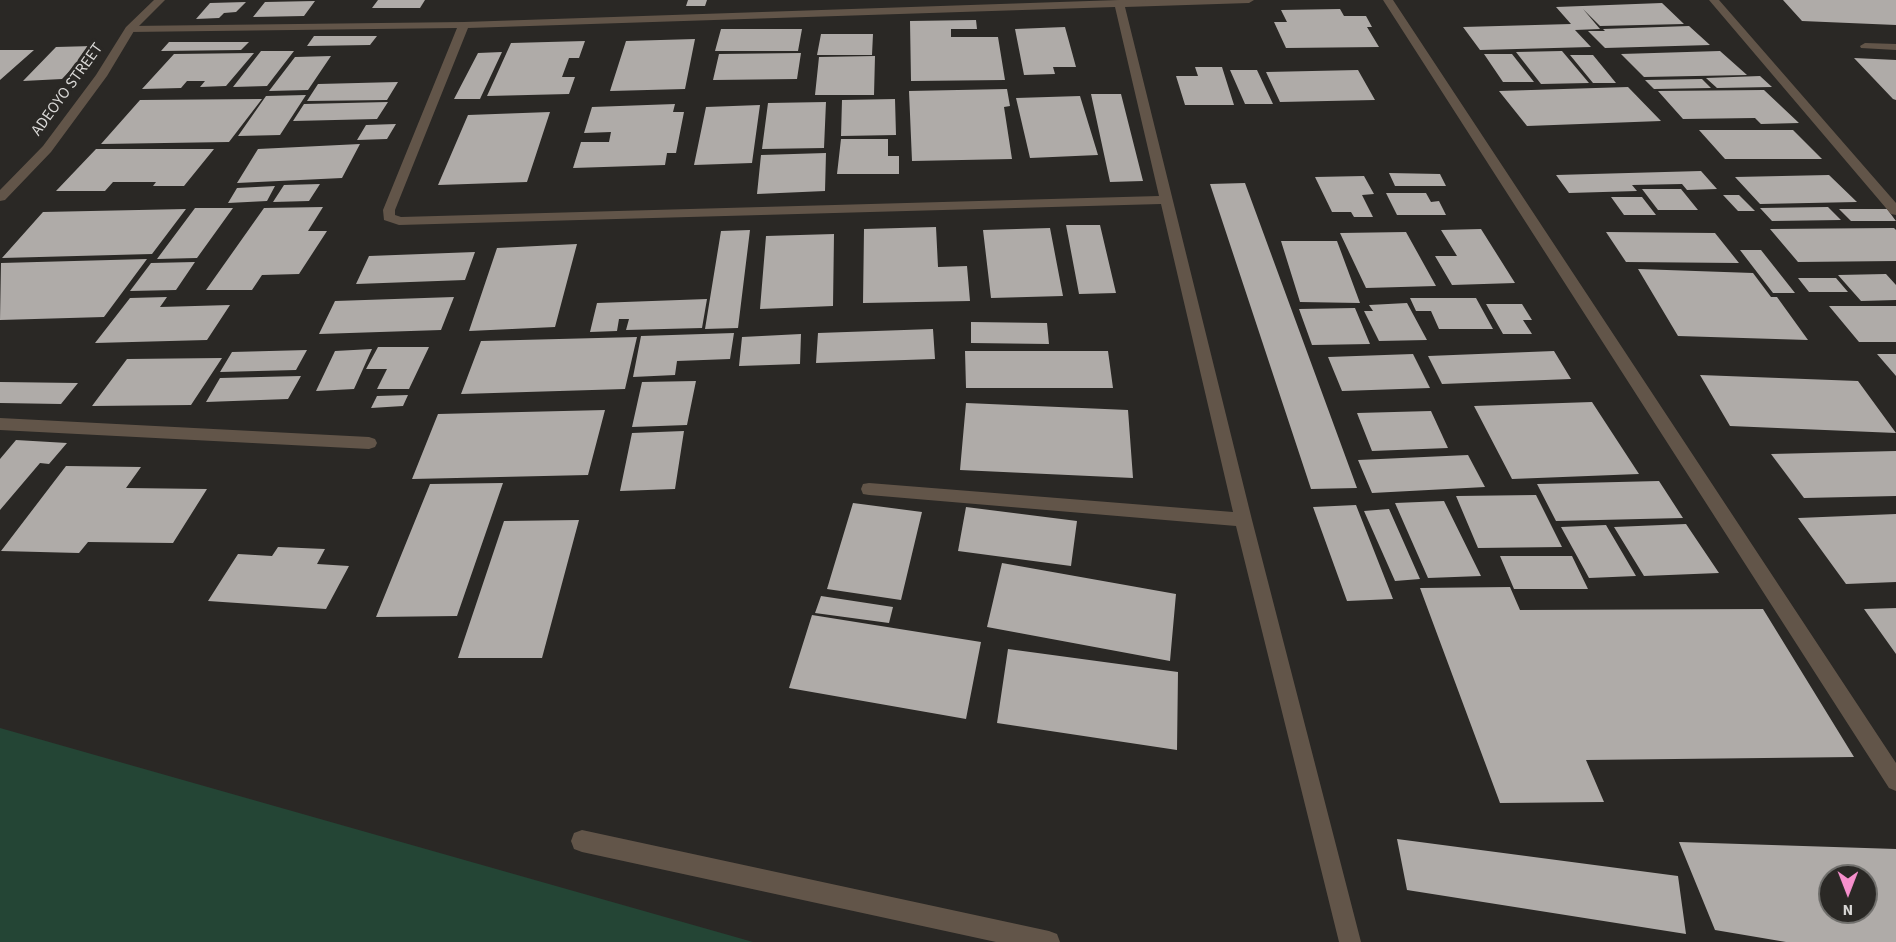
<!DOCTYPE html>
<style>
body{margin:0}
#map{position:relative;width:1896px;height:942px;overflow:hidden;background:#2a2825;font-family:"Source Sans 3",sans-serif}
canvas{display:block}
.north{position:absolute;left:1818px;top:864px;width:60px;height:60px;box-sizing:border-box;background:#2a2825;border:2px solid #706f6c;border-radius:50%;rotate:180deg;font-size:16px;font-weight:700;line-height:24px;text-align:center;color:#dad9d7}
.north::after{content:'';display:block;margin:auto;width:21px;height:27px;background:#f790cd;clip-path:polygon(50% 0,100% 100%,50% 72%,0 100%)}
</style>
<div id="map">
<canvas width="1896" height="942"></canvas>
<div class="north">N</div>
</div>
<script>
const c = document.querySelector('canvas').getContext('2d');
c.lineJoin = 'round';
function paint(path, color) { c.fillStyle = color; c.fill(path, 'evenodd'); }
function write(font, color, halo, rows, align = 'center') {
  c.font = font + ' "Source Sans 3",sans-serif'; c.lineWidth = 6; c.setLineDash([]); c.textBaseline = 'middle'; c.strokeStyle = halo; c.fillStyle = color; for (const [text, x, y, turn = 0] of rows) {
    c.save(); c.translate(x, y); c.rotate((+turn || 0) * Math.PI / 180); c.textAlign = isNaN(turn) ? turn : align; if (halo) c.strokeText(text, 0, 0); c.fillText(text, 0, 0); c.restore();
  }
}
const green = new Path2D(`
 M0 728 753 942H0Z`);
const building = new Path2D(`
 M378 0H425L420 8H372Z
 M688 0H707L705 6H686Z
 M1783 0H1896V25L1802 21Z
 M315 1 304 16 253 17 265 2Z
 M246 2 236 12 224 13 219 18 196 19 210 3Z
 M1662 3 1684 24 1600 26 1583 9 1600 29 1575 30 1591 47 1480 50 1463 27 1571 24 1556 7Z
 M1340 9 1344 16H1366L1372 27H1367L1379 47 1286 48 1274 22H1287L1281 10Z
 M976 20 977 29H951V37H998L1005 80 911 81 910 21Z
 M1689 26 1710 45 1605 48 1588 31H1605L1603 29Z
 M1065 27 1076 67H1053L1055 74 1024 75 1015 29Z
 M721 29H802L798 51H715Z
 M821 34H873L872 55H817Z
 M314 36H377L370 45 307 46Z
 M695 39 685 89 610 91 626 41Z
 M585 41 579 58H569L562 77H575L569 94 487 96 511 43Z
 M169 42H249L241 50 161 51Z
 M93 46 62 79 23 81 56 47Z
 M0 50H34L0 80Z
 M261 51H294L267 86 233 87Z
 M1562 51 1589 83 1541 84 1516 52Z
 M1720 51 1747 75 1644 77 1621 54Z
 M502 52 480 99H454L478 53Z
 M254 53 226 86 200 87 205 81H187L181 88 142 89 174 54Z
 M801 53 797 79 713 80 719 54Z
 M1484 54H1512L1534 82H1503Z
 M1570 55H1593L1616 83H1593Z
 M331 56 308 90 269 91 295 57Z
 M875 56 874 95H815L819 57Z
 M1854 58 1896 60V100L1893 99Z
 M1195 67H1222L1234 105H1185L1176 76H1198Z
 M1230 70H1257L1273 104H1245Z
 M1358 70 1375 100 1280 102 1266 72Z
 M1760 76 1772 87 1717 88 1706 78Z
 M1702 79 1711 88 1654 89 1645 80Z
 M398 82 387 100 307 101 318 84Z
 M1628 87 1661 121 1527 126 1499 91Z
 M1007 89 1010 106 1004 107 1012 159 912 161 909 91Z
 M1764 90 1799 123 1761 124 1755 118 1683 119 1658 91Z
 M1091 94H1121L1143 181 1110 182Z
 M306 95 280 135 238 136 266 96Z
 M1080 96 1098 155 1030 158 1016 98Z
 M262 99 229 142 101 144 140 100Z
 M895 99 896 135 841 136 842 100Z
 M388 102 377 119 293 121 304 104Z
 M826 102 824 148 762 149 768 103Z
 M675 104 673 112H684L676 153H667L665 165 573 168 581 142H609L611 132 584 133 592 107Z
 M760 105 752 163 694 165 706 107Z
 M550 112 527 182 438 185 468 115Z
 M396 124 387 139 357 140 366 125Z
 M1699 130H1793L1822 159H1725Z
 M841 139H888V156H899V174H837Z
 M360 144 342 178 237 183 258 149Z
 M96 149H214L184 186H153L156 182H113L105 191H56Z
 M826 153 825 191 757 194 761 155Z
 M1701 171 1717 189 1687 190 1682 184 1632 185 1637 191 1569 193 1556 175Z
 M1389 173 1440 174 1446 186H1395Z
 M1829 175 1857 202 1760 204 1735 177Z
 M1364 176 1374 194 1362 195 1373 217H1354L1351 212H1332L1315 177Z
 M1245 183 1357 488 1311 489 1210 184Z
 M320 184 309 201 273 202 284 185Z
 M275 186 267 201 228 203 237 188Z
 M1642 189H1681L1698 210H1658Z
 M1386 193H1426L1431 202 1439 201 1446 215H1397Z
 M1723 195H1739L1755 211H1738Z
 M1611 197H1642L1656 215H1624Z
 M323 207 308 231H327L299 274 262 275 252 290H206L264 208Z
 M1828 207 1841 220 1772 221 1760 208Z
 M195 208H233L197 258 157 259Z
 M186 209 152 254 2 258 43 212Z
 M1839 209H1887L1896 221H1851Z
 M1066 225H1100L1116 293 1079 294Z
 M936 227 938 267 967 266 970 301 863 303 864 229Z
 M1050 228 1063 296 991 298 983 230Z
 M1894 228 1896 230V261L1798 262 1770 229Z
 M1481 229 1515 283 1452 285 1435 256H1457L1441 230Z
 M750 230 738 328 705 329 721 231Z
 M1406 232 1436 286 1366 288 1340 233Z
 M1606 232 1715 233 1739 263 1626 262Z
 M834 234 833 306 760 309 766 236Z
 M1281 241H1337L1360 303 1300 302Z
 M577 244 555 327 469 331 497 248Z
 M1740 250H1761L1795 293H1773Z
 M475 252 465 280 356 284 369 256Z
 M147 259 104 317 0 320 1 263Z
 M195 262 176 290 130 291 151 263Z
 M1638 269 1753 273 1771 297H1777L1808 340 1678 336Z
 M1886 274 1896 285V300L1861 301 1838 275Z
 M1798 278H1836L1848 292H1809Z
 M167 297 160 307 230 305 207 340 95 343 130 298Z
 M454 297 441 330 319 334 335 301Z
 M1410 298H1476L1493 329H1439L1431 311H1416Z
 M707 299 702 328 626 330 629 319H619L617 331 590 332 597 303Z
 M1407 303 1427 340 1379 341 1364 311H1373L1369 305Z
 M1486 304H1522L1532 320H1523L1532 334H1503Z
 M1829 306H1896V342H1859Z
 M1355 308 1370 344 1312 345 1299 309Z
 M971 322 1047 323 1049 344 971 343Z
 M933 329 935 359 816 363 818 333Z
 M734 333 730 359 677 361 675 375 633 377 641 336Z
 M801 334 800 364 739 366 742 337Z
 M637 337 625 389 461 394 481 341Z
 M378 347H429L409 389H377L387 369H366Z
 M372 349 354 389 316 391 335 351Z
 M307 350 296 370 220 372 232 352Z
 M965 351H1108L1113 388H966Z
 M1554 351 1571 379 1442 384 1428 356Z
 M1413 354 1430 388 1342 391 1328 357Z
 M1877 354H1896V376Z
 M222 358 191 405 92 406 127 359Z
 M1700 375 1858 381 1896 433 1730 426Z
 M301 376 288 399 206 402 220 378Z
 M696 381 687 425 632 427 642 382Z
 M0 382 78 383 61 404 0 403Z
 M408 395 403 406 371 408 377 396Z
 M1592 402 1639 474 1512 479 1474 406Z
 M966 403 1128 410 1133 478 960 470Z
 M605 410 588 475 412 479 438 414Z
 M1431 411 1448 448 1372 451 1357 413Z
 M684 431 675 489 620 491 632 433Z
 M16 440 67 443 49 464 40 463 0 510V459Z
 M1896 451V496L1804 498 1771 454Z
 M1468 455 1485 487 1372 493 1358 460Z
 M66 466 141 467 126 488 207 489 173 543 88 542 79 553 1 551Z
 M1659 481 1683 518 1556 521 1537 484Z
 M503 483 457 616 376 617 430 484Z
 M1536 495 1562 547 1478 548 1456 496Z
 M1444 501 1481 576 1428 578 1395 503Z
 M853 503 922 512 901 600 827 589Z
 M1356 505 1393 599 1347 601 1313 507Z
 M966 507 1077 521 1071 566 958 551Z
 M1389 509 1420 579 1395 581 1364 511Z
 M1896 514V582L1846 584 1798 518Z
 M579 520 542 658H458L504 521Z
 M1686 524 1719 573 1644 576 1614 527Z
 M1606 525 1636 576 1589 578 1561 527Z
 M278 547 325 549 317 564 349 566 326 609 208 601 238 554 272 556Z
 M1500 556H1572L1588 589H1514Z
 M1002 563 1176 594 1170 661 987 627Z
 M1510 587 1520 610 1763 609 1854 757 1586 760 1604 802 1500 803 1420 588Z
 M821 596 893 607 889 623 815 613Z
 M1896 608V654L1864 609Z
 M812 615 981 642 966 719 789 688Z
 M1008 649 1178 672 1177 750 997 723Z
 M1397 839 1678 876 1686 934 1407 890Z
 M1679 842 1896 849V942H1786L1715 930ZM1830 876H1866V912H1830Z`);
const service = new Path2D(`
 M1119 0H1254L1249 3 1125 7 1252 520 1361 942H1339L1236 526 869 495 863 494 861 489 863 484 869 483 1233 512 1161 204 399 225 384 220 383 210 457 28 130 32 125 29 130 26 464 22ZM1115 7 1159 196 401 217 395 215V210L468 28Z
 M1383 0H1393L1896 763V791L1889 788Z
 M1709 0H1719L1896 203V215L1891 214Z
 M1865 43 1896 44V50L1861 48 1860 46Z
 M582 830 1049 931 1057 934 1060 942H996L582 852 574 849 571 841 574 833Z`);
const minor = new Path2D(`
 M154 0H165L134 31 107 76 51 152 5 200 0 201V190L43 146 96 75 126 27Z
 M1135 0H1145L1146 2 1141 5Z
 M0 418 369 437 375 439 377 443 375 447 369 449 0 430Z`);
const farStreetnames = [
 ["ADEOYO STREET",68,90,-54]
];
paint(green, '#244535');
paint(building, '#afaba8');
paint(service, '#625549');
paint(minor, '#625549');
write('16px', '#dad9d7', '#2a2825', farStreetnames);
</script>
